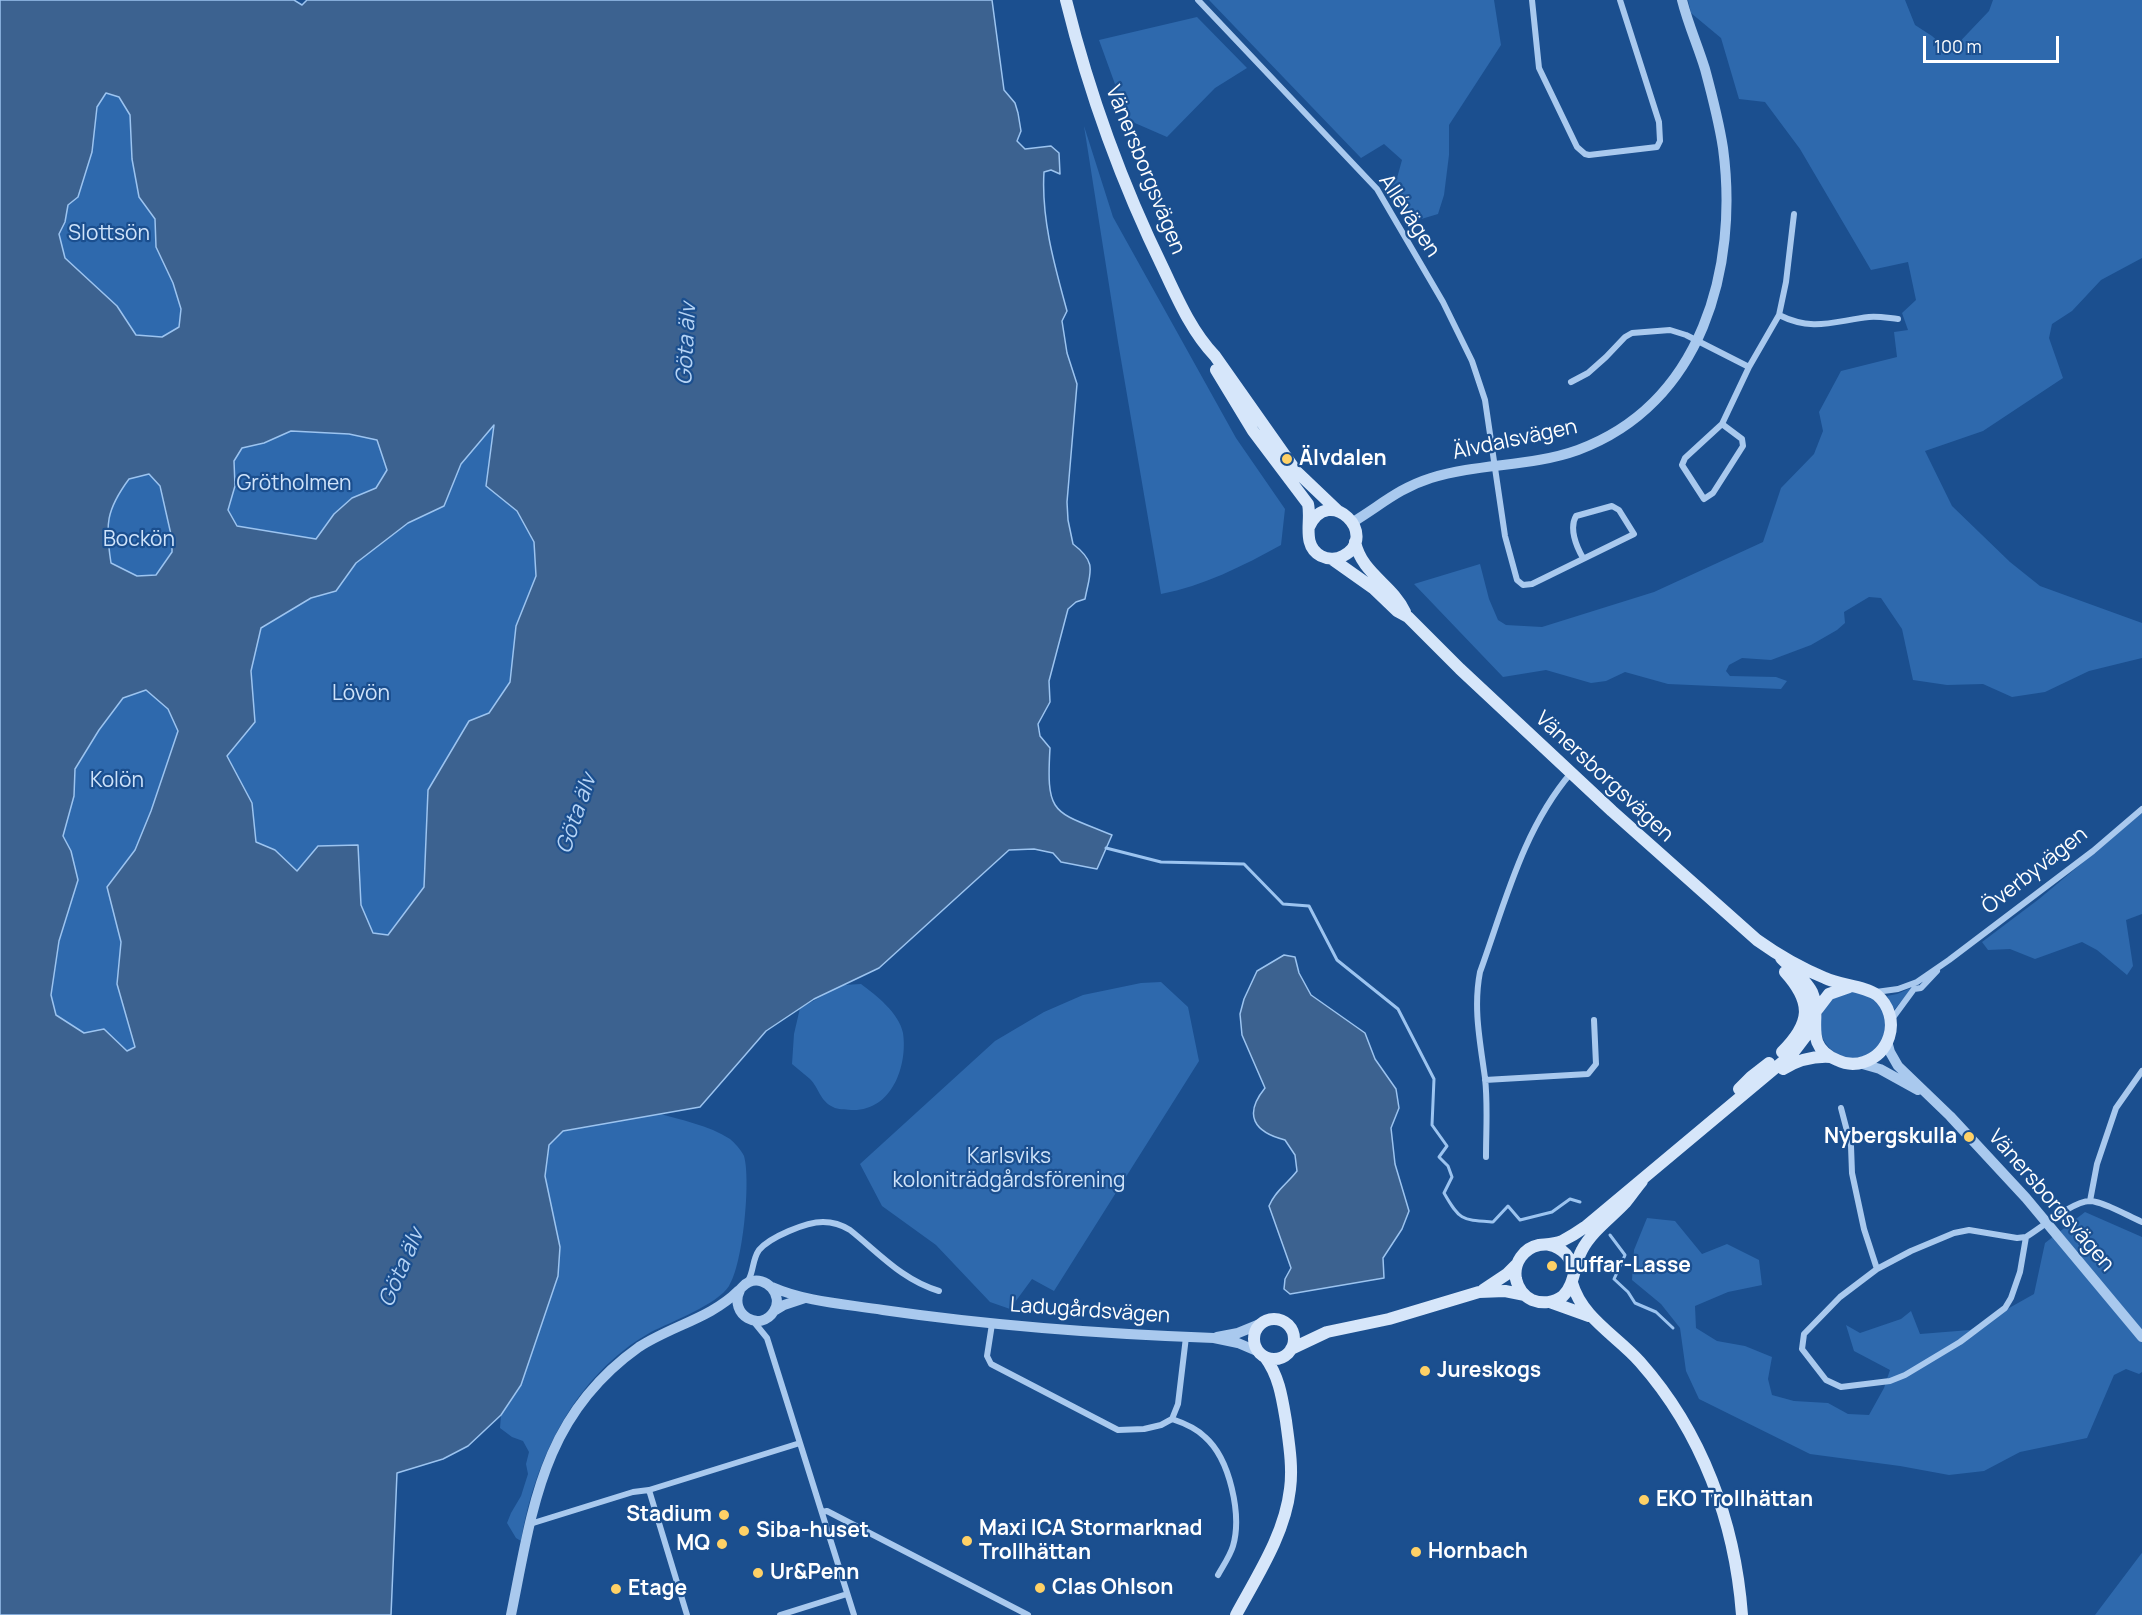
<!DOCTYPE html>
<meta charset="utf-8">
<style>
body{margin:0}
#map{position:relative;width:2142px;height:1615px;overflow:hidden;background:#1b4f8f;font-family:Manrope,sans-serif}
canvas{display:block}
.scale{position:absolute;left:1923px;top:36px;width:136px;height:27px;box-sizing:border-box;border:3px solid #fff;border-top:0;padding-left:8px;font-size:18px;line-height:21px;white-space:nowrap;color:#fff;-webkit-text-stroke:4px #1b4f8f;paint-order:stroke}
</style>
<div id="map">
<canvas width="2142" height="1615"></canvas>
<div class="scale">100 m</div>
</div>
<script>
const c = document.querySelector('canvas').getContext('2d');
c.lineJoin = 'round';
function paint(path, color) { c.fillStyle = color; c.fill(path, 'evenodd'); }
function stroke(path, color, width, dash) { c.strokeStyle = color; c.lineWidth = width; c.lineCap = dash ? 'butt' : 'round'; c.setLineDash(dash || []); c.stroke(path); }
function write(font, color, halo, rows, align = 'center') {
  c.font = font + ' Manrope,sans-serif'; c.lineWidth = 4.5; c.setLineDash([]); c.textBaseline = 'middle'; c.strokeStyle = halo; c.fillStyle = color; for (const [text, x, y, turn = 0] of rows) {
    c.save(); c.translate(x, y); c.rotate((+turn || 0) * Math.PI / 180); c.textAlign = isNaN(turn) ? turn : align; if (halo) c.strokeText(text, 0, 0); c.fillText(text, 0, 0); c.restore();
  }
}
const green = new Path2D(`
 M1209 0H1494L1501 45 1449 125V155L1444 195 1438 214 1408 223 1389 188 1397 178 1402 160 1384 144 1361 158Z
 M1688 0H1905L1915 25 1932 36 1950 52 1989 11 1993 0H2142V258L2101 280 2072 311 2052 324 2049 338 2063 378 1983 431 1925 451 1952 506 2010 562 2040 586 2142 623V658L2089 671 2045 692 2012 697 1983 684 1947 685 1913 680 1902 629 1881 598 1869 597 1844 612 1845 623 1837 630 1811 645 1771 660 1742 658 1729 665 1726 671 1730 676 1776 677 1787 681 1781 689 1668 684 1625 672 1606 681 1591 683 1546 670 1503 677 1414 584 1480 564 1489 599 1498 620 1506 625 1542 627 1654 592 1763 542 1781 488 1814 454 1823 431 1819 412 1841 371 1897 357 1894 332 1908 330 1902 313 1916 300 1908 262 1871 270 1800 149 1765 102 1739 99 1721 38 1691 13Z
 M1197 17 1247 68 1215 88 1167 137 1128 120 1099 40Z
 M106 93 119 97 130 115 132 159 139 197 155 219 156 247 173 283 181 309 179 327 162 337 136 335 117 306 65 258 59 234 65 222 68 205 78 197 92 152 97 107Z
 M1084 126 1113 217 1236 438 1285 509 1281 545C1243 566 1203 586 1161 594L1118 342Z
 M494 424 486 485 517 511 534 542 536 576 516 626 510 682 489 713 469 722 428 790 424 887 388 935 372 933 361 905 358 845 297 871 275 850 256 842 252 803 227 756 255 722 251 671 261 628 311 598 336 591 356 563 408 523 444 506 461 464Z
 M291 431 349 434 377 440 387 470 376 488 352 498 334 514 316 539 236 526 228 510 235 486 234 461 242 447 264 443Z
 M149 474 159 485 172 539V551L156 575 137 576 111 563C105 523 105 511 129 478Z
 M146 690 168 709 178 731 151 811 135 850 107 887 121 942 117 984 135 1048 127 1051 104 1029 84 1033 56 1015 51 995 59 941 78 880 71 851 63 836 74 796 75 770 99 730 123 697Z
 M2142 813V914L2126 920 2133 966 2127 975 2097 950 2082 942 2035 959 2010 949 1988 950 1982 942 2039 899Z
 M1161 982 1188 1007 1199 1061 1054 1291 1032 1279 1010 1309 990 1302 936 1245 882 1206 860 1164 995 1041 1044 1012 1083 995 1141 983Z
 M861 984C876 995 899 1013 903 1033 908 1067 891 1112 851 1110 845 1109 838 1110 833 1107 820 1101 819 1088 810 1079 804 1074 798 1069 792 1064L794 1034 800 1008 843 985Z
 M1913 987 1894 1010 1887 996 1897 994Z
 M1820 1025a33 33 0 1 1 66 0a33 33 0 1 1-66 0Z
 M657 1113C680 1120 709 1125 730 1139 734 1142 742 1151 744 1156 751 1180 743 1265 729 1286 718 1304 671 1322 651 1332 575 1375 535 1458 521 1541L516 1538 507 1523 511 1513 521 1496 528 1474 526 1464 529 1452 523 1441 512 1437 500 1428 501 1415 521 1385 558 1276 560 1247 545 1176 549 1145 563 1131Z
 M2085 1212 2142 1237V1372L2139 1374 2126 1369 2114 1375 2087 1438 2020 1452 1984 1471 1949 1475 1900 1466 1810 1454 1699 1399 1686 1371 1680 1328 1661 1304 1632 1280 1634 1250 1647 1218 1675 1221 1702 1254 1727 1244 1759 1260 1762 1285 1728 1292 1695 1306 1696 1328 1717 1341 1745 1346 1772 1357 1768 1379 1772 1395 1794 1401 1828 1403 1848 1414 1869 1415 1884 1388 1890 1370 1854 1351 1846 1325 1860 1333 1901 1319 1911 1311 1920 1334 1970 1330 2034 1294 2045 1243Z
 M2142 1553V1615H2095L2141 1554Z`);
const water = new Path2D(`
 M0 0H294L302 5 307 0H992L1004 90 1015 103 1018 113 1021 131 1017 141 1025 149 1051 146 1059 153 1060 174 1051 170 1044 172C1041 219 1055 267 1067 311L1062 321 1067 353 1077 384 1067 502 1068 520 1073 544C1098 563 1090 572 1085 599L1076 602 1068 609 1049 681 1050 702 1038 724 1040 736 1050 748C1046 816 1053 811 1112 835L1097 869 1061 862 1053 853 1034 849 1009 850 879 968 814 999 766 1031 700 1107 563 1131 549 1145 545 1176 560 1247 558 1276 521 1385 501 1415 468 1446 443 1459 397 1473 391 1615H0ZM106 93 119 97 130 115 132 159 139 197 155 219 156 247 173 283 181 309 179 327 162 337 136 335 117 306 65 258 59 234 65 222 68 205 78 197 92 152 97 107ZM494 425 486 486 517 511 534 542 536 576 516 626 510 682 489 713 469 721 428 790 424 887 388 935 373 933 361 905 358 845 318 846 297 871 275 850 256 842 252 803 227 756 255 722 251 671 261 628 311 598 336 591 356 563 408 523 444 506 461 464ZM291 431 349 434 377 440 387 470 376 488 352 498 334 514 316 539 237 526 228 510 235 486 234 461 242 448 264 443ZM149 474 160 486 172 539V552L156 575 137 576 111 563C105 525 106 510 129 479ZM146 690 168 709 178 731 151 811 135 850 107 887 121 942 117 984 135 1047 127 1051 104 1029 84 1033 56 1015 51 995 59 941 78 880 71 851 63 836 74 796 75 769 99 730 123 698Z
 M1284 955 1295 957 1299 973 1311 995 1365 1033 1375 1059 1396 1089 1399 1108 1391 1128 1395 1164 1409 1211 1402 1229 1383 1258 1384 1278 1290 1294 1284 1289 1285 1279 1291 1268 1269 1206C1275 1191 1287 1184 1297 1171L1295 1155 1285 1140C1254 1132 1243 1115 1265 1088L1242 1035 1240 1014 1244 999 1257 971Z`);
const stream = new Path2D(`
 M1106 848 1161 862 1244 864 1283 904 1309 906 1337 960 1398 1009 1434 1079 1432 1125 1447 1146 1439 1157 1448 1166 1452 1177 1444 1193C1460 1221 1462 1220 1493 1222L1508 1206 1520 1220 1552 1212 1570 1199 1580 1202
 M1610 1235 1625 1255 1614 1279 1628 1292 1635 1303 1656 1312 1673 1328`);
const minor = new Path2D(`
 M1198 0 1377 189 1443 302 1472 361 1485 400 1505 536 1517 580 1523 585 1532 584 1634 534 1619 510 1612 506 1576 516C1569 528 1576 546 1583 558
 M1532 0 1539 68 1577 147 1585 154 1589 155 1657 147 1660 141 1659 122 1620 0
 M1779 315C1813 332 1834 321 1869 317 1878 316 1888 318 1898 319
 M1571 382 1588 373 1606 357 1625 337 1632 333 1670 330 1686 335 1749 367
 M1722 424 1742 439 1743 446 1713 493 1704 499 1682 465 1685 458 1722 424 1749 367 1779 315 1786 282 1794 214
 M1876 992 1898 989 1917 982 1949 960 2093 851 2142 809
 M1892 1019 1914 989 1921 988 1937 971
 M1485 1080 1588 1074 1596 1064 1594 1020
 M1841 1108 1851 1146 1852 1173 1864 1229 1877 1269
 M1486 1157C1486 1130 1488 1104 1485 1078 1480 1041 1473 1008 1480 972 1505 903 1523 829 1571 773
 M2090 1201 2097 1164 2116 1108 2142 1071
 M2026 1237 2020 1272 2011 1298 2005 1308 1960 1342 1905 1375 1890 1381 1841 1387 1826 1380 1802 1349 1804 1334 1840 1297 1877 1269 1911 1251 1954 1233 1969 1230 2017 1238 2026 1237C2041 1228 2073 1201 2090 1201 2105 1202 2128 1216 2142 1222
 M748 1281C754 1271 752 1260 759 1250 770 1237 806 1222 823 1222 833 1222 842 1225 850 1230 879 1253 902 1280 939 1291
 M754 1322 767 1338 854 1615
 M992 1324 987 1356 991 1364 1118 1430 1144 1429 1161 1425 1172 1419C1184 1423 1196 1428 1205 1437 1230 1459 1242 1515 1233 1546 1230 1556 1223 1566 1218 1575
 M1172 1419 1178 1404 1186 1337
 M649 1490 687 1615
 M822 1512 827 1511 1028 1615
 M530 1524 633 1492 649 1490 800 1443
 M780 1615 847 1594`);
const tertiary = new Path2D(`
 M1353 522C1381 505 1399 488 1431 478 1479 463 1531 467 1578 450 1702 404 1739 268 1723 148 1719 122 1712 95 1705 69 1698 46 1688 24 1682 0
 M1887 1041 1890 1052 1898 1066 1950 1116 2026 1198 2142 1337
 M1859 1063 1880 1069 1918 1090
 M772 1287C806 1302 846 1304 883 1310 993 1326 1103 1334 1214 1338L1238 1343 1259 1352
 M774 1311 784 1305 805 1298
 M1217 1337 1238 1333 1260 1324
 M511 1615C533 1507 542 1416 639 1347 671 1326 711 1318 738 1291 742 1288 744 1284 749 1282 766 1275 784 1295 774 1311 761 1333 728 1315 740 1290`);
const secondary = new Path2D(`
 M1066 0C1089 93 1122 184 1164 270 1178 300 1192 332 1215 356L1296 471 1338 511
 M1216 370 1253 431 1308 504C1312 521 1301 545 1321 556 1327 559 1336 560 1343 556 1381 536 1329 483 1309 527
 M1355 542C1362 574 1392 584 1405 612
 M1332 559 1373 588 1397 611 1408 617 1460 669 1612 811 1757 940C1778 955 1800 968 1825 978 1840 985 1865 986 1877 995 1889 1005 1894 1022 1889 1037 1885 1049 1876 1058 1864 1062 1855 1065 1845 1064 1837 1060 1801 1045 1823 1016 1812 992 1805 979 1791 968 1781 958
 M1816 1011 1829 994 1849 987
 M1782 1052C1811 1023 1813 1003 1785 972
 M1783 1069C1798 1060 1812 1056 1830 1057
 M1739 1089 1751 1077 1769 1063
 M1642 1181C1636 1188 1631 1196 1625 1203 1611 1218 1592 1231 1582 1250 1574 1264 1575 1285 1563 1296 1554 1303 1542 1304 1532 1300 1524 1296 1518 1288 1516 1279 1513 1263 1524 1248 1539 1245 1547 1244 1554 1244 1562 1241 1570 1237 1578 1232 1585 1227L1792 1054 1814 1025
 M1549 1245C1563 1248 1571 1257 1573 1271
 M1572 1283C1582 1318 1617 1336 1640 1362 1702 1432 1735 1522 1742 1615
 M1483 1290 1507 1274 1517 1264
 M1550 1302 1589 1316
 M1254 1339a20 20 0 1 1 40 0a20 20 0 1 1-40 0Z
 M1291 1349 1327 1332 1389 1319 1479 1292 1505 1291 1525 1295
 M1236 1615C1257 1576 1285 1534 1290 1489 1293 1467 1289 1444 1286 1421 1282 1397 1279 1376 1265 1357`);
const markers = [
 [1287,459,6,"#ffd166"],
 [1969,1137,6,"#ffd166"],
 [1552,1266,6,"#ffd166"],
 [1425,1371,6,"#ffd166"],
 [1644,1500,6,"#ffd166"],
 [724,1515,6,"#ffd166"],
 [744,1531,6,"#ffd166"],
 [967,1541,6,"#ffd166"],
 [722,1544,6,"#ffd166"],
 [1416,1552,6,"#ffd166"],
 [758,1573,6,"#ffd166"],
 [1040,1588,6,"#ffd166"],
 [616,1589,6,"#ffd166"]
];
const streetNames = [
 ["Vänersborgsvägen",1145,170,68],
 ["Allévägen",1409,216,57],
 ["Älvdalsvägen",1515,440,-12],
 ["Vänersborgsvägen",1604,777,43],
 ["Överbyvägen",2035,871,-38],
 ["Vänersborgsvägen",2051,1201,49],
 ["Ladugårdsvägen",1090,1311,4]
];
const parkNames = [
 ["Slottsön",109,234],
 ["Grötholmen",294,484],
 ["Bockön",139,540],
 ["Lövön",361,694],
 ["Kolön",117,781],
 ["Karlsviks",1009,1157],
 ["koloniträdgårdsförening",1009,1181]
];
const poiNames = [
 ["Älvdalen",1299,459],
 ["Nybergskulla",1957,1137,"right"],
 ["Luffar-Lasse",1564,1266],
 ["Jureskogs",1437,1371],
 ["EKO Trollhättan",1656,1500],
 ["Stadium",712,1515,"right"],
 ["Maxi ICA Stormarknad",979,1529],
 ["Trollhättan",979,1553],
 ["Siba-huset",756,1531],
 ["MQ",710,1544,"right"],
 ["Hornbach",1428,1552],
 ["Ur&Penn",770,1573],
 ["Clas Ohlson",1052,1588],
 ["Etage",628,1589]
];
const waterNames = [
 ["Göta älv",687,344,-87],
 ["Göta älv",577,814,-71],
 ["Göta älv",402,1268,-67]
];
paint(green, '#2e69ad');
paint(water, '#3c6290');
stroke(water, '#9cc4f0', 1.5);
stroke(stream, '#9cc4f0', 3);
stroke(minor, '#a9c9ee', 6);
stroke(tertiary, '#a9c9ee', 10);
stroke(secondary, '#d6e6fa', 12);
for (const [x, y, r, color] of markers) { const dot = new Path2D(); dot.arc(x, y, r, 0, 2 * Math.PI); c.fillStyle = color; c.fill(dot); stroke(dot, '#1b4f8f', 2); }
write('21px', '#fff', '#1b4f8f', streetNames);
write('21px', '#cfe3fa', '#1b4f8f', parkNames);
write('bold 21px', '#fff', '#1b4f8f', poiNames, 'left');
write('italic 22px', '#b5d3f5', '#1b4f8f', waterNames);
</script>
